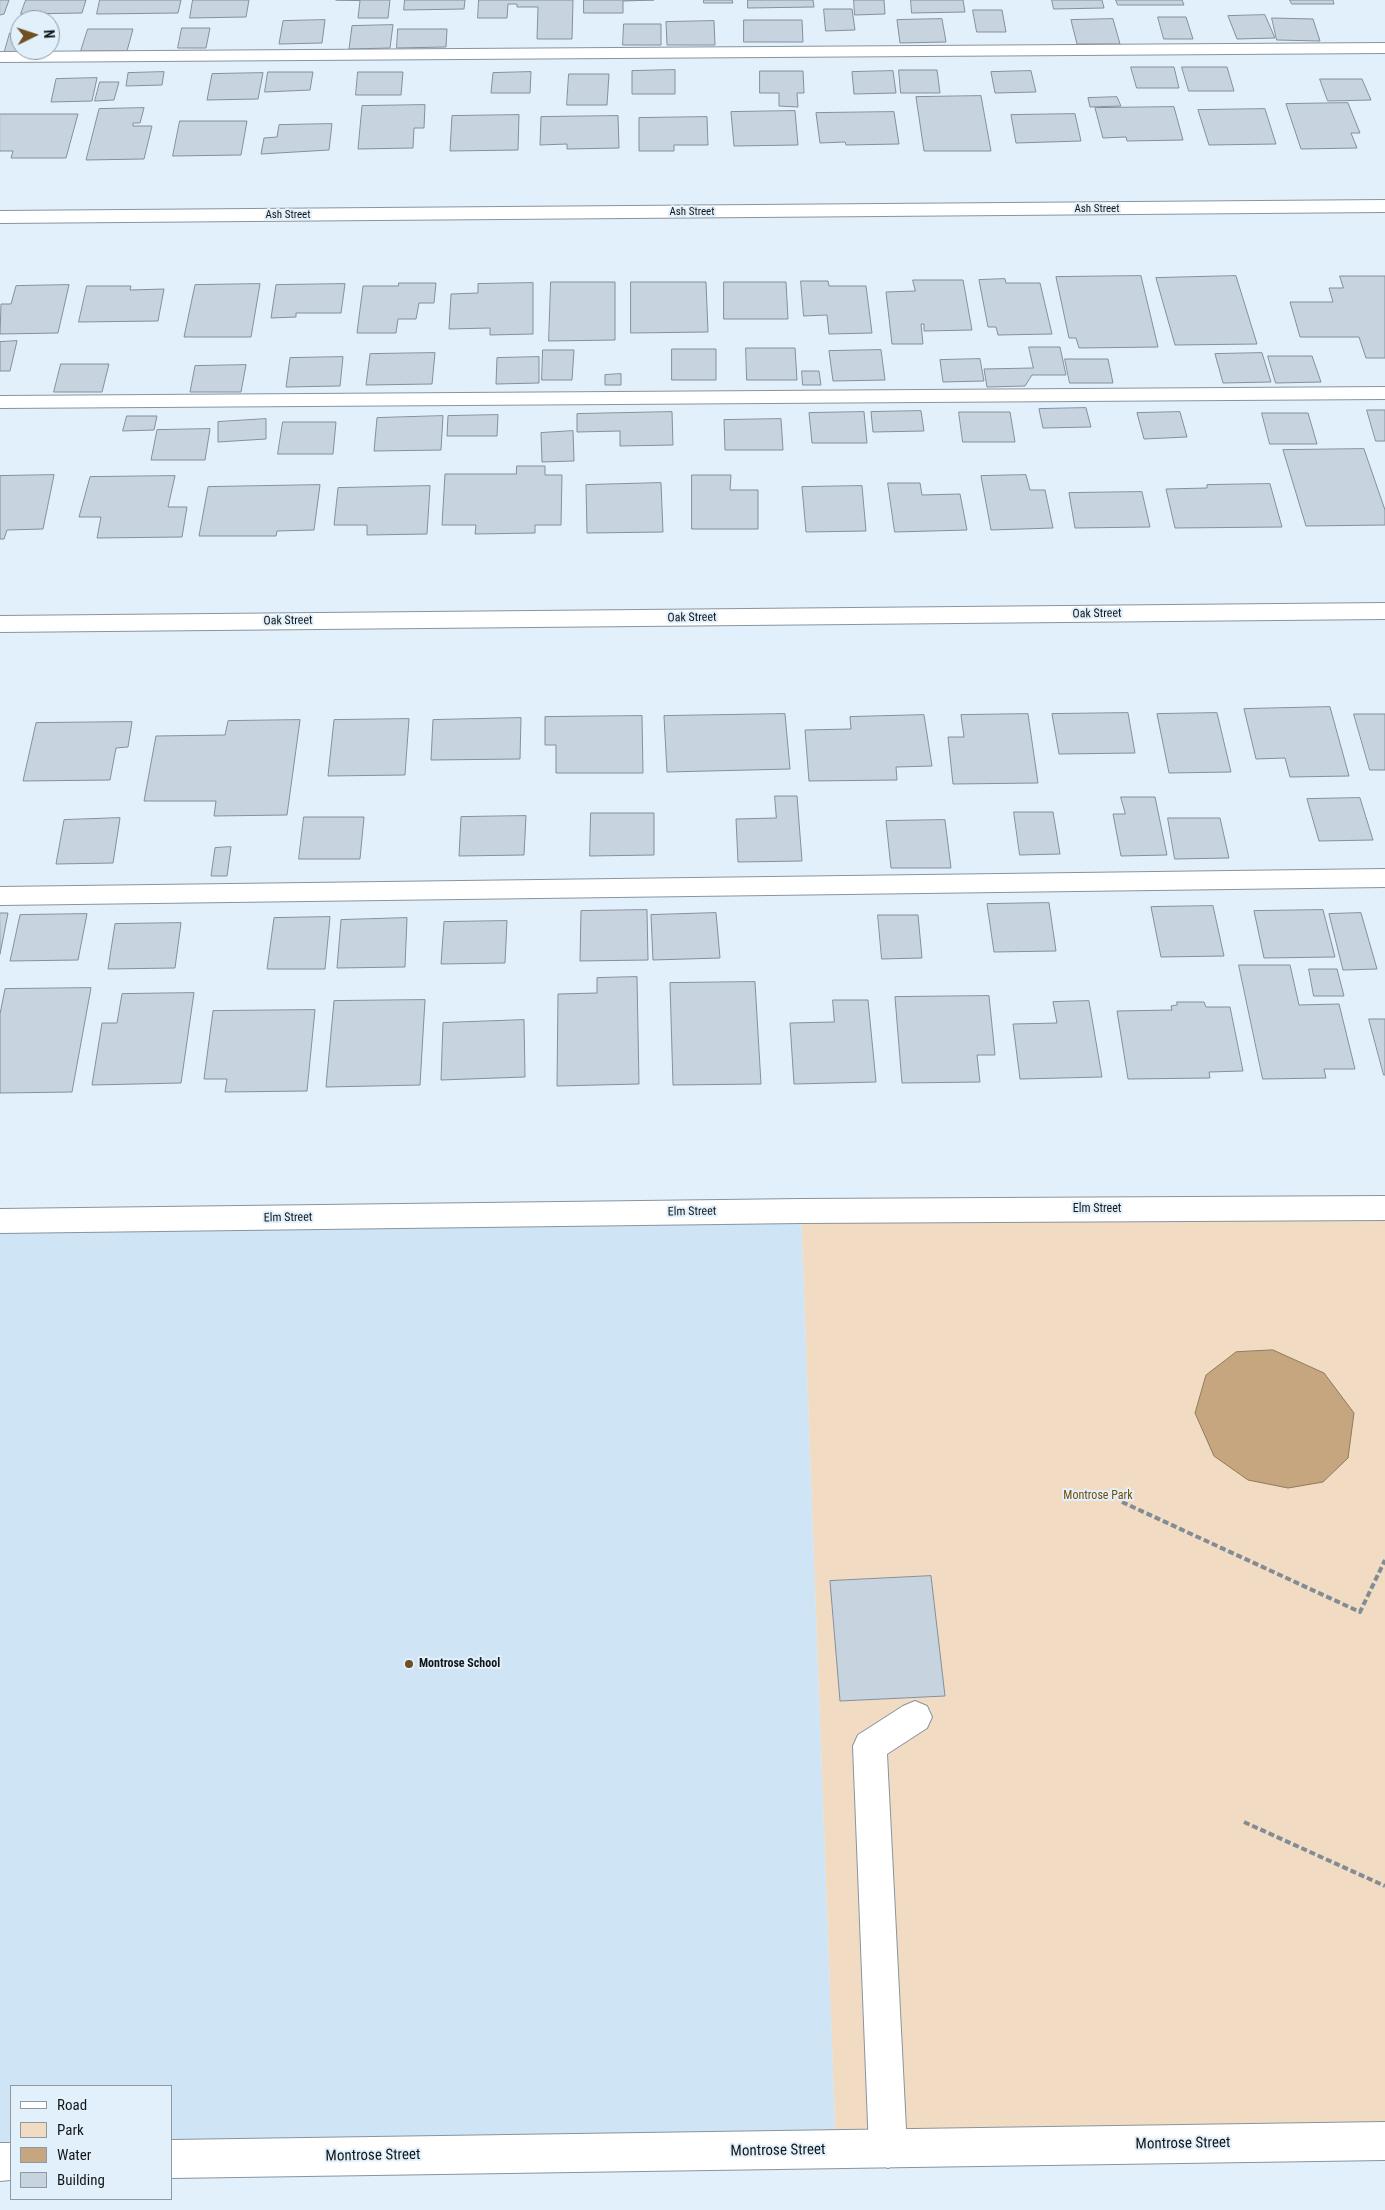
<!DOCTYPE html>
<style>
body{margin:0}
#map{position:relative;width:1385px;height:2210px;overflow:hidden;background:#e2f0fb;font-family:"Roboto Condensed",sans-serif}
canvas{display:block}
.legend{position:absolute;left:10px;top:2085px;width:162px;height:115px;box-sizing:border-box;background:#e2f0fb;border:1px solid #8f99a1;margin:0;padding:6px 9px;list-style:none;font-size:15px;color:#12171a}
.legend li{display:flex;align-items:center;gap:10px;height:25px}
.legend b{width:25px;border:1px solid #8f99a1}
.north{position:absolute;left:10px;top:10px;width:50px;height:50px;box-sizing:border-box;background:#e2f0fb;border:1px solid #8f99a1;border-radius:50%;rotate:86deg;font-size:14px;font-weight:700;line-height:20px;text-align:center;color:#12171a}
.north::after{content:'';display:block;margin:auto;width:18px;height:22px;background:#6e5024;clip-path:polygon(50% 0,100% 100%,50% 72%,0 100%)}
</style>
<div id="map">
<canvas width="1385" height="2210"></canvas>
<ul class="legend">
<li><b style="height:6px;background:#fff"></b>Road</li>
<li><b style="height:14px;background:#f1dcc3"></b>Park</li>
<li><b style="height:14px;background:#c6a67e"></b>Water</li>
<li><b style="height:14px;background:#c7d4df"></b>Building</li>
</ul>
<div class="north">N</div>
</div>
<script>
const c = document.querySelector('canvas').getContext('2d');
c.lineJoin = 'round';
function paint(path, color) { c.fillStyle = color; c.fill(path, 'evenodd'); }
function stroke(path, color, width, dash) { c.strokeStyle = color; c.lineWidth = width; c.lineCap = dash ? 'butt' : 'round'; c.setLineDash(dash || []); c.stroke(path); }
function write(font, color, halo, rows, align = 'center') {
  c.font = font + ' "Roboto Condensed",sans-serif'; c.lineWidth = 4; c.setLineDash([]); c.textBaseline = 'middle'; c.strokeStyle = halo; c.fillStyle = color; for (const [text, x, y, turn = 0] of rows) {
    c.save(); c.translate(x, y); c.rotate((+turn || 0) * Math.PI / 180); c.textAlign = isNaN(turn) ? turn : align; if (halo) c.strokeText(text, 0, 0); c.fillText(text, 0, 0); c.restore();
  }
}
const built = new Path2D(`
 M801 1211 836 2150 171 2159V2086H11V2161L0 2162V1221Z`);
const green = new Path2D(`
 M1385 1207V2141L836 2150 801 1211Z`);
const water = new Path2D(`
 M1273 1350 1324 1373 1354 1413 1348 1458 1323 1482 1288 1488 1248 1480 1214 1456 1195 1413 1206 1375 1236 1352Z`);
const building = new Path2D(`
 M0 0H9L4 14 0 15Z
 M26 0H86L82 13 21 14Z
 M100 0H181L178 13 97 14Z
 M193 0H249L246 17 190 18Z
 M336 0H390L388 18H358L360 1Z
 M405 0H465L464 9 404 10Z
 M479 0H573L572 39H537L538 7H517V4H508L507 18H478Z
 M584 0H654L623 1V13H584Z
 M704 0H732L733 3H704Z
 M748 0H813L814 7 748 8Z
 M854 0H884L885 14 855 15Z
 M911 0H963L965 12 912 13Z
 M1052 0H1102L1104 8 1054 9Z
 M1116 0H1182L1184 5H1118Z
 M1290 0H1333L1334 4H1292Z
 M824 9H852L855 30 826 31Z
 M973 10H1002L1006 32H977Z
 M1265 15 1275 38 1237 39 1228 16Z
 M1158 17H1186L1193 39H1164Z
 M1272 18 1313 19 1320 41 1277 40Z
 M942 19 946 42 900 43 897 20Z
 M1113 19 1120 44H1077L1071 20Z
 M325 20 322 43 279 44 283 21Z
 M744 20H802L803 42H744Z
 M714 21 715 45H667L666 22Z
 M624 24H661V45H623Z
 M393 25 390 48 349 49 352 26Z
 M182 28H210L206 48H178Z
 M88 29H133L127 51H81Z
 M398 29H447L446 47 397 48Z
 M10 33H20V50H49L48 53 4 54Z
 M1131 67H1174L1179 88H1137Z
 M1182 67H1227L1234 91H1189Z
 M675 70V94H632V71Z
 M899 70H937L940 93H901Z
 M760 71H803L804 93H797L798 107 779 106V93H760Z
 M893 71 896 93 854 94 852 72Z
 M1031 71 1036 92 995 93 991 72Z
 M164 72 162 85 126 86 128 73Z
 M268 72H313L310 90 265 92Z
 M358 72H403L401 95H356Z
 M531 72 530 93H491L493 73Z
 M263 73 258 99 207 100 212 74Z
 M569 74H609L607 105H567Z
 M97 78 92 101 51 102 56 79Z
 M1320 79H1362L1371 100 1328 101Z
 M100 82H119L114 100 95 101Z
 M981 96 991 151H924L916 97Z
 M1117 97 1121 106 1090 107 1088 98Z
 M1348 103 1360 133H1351L1357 148 1301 149 1286 104Z
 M425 105 424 128H414L413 148 358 149 362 106Z
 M1174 107 1183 140 1127 141 1126 137 1103 138 1095 108Z
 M144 108 140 123H133V126H152L144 159 86 160 99 109Z
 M1265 109 1276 144 1209 145 1198 110Z
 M795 111 798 145 734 146 731 112Z
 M894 112 899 144 846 145 845 142 820 143 816 113Z
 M0 114H78L66 158H11L13 151H0Z
 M1075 114 1081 141 1016 143 1011 115Z
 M519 115 518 150 450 151 452 116Z
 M618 116 619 148 567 149V144L540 145 541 117Z
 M707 117 708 145H674V151H639V118Z
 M180 121H247L241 155 173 156Z
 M332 124 329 150 261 154 264 138 277 137 279 125Z
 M1141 276 1158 347 1079 348 1076 338H1069L1056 277Z
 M1236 276 1257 344 1175 345 1156 278Z
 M1340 276H1385V358H1366L1359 337H1300L1290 302H1333L1329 288H1343Z
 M1005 279 1006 283H1040L1052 334 998 335 996 327H988L979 280Z
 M913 280H963L972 330 924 331V324H921L923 344H892L886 292 915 291Z
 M801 281H828L829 286H866L872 333 829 334 827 315 804 316Z
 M551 282H615V340L549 341Z
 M631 282H706L708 332 631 333Z
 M724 282H786L788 319H724Z
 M399 283H436L434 303H419L416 319H398L396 333H357L363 286H398Z
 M533 283V334L490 335V328L449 329 451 294 478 293V284Z
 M260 284 251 337H184L195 285Z
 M345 284 341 313H296V317L271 318 276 285Z
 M69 285 58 333 0 334 1 304H11L16 286Z
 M87 286H131L130 290 164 289 158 321 79 322Z
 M17 341 10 371H0V342Z
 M1029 347H1060L1066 375H1032L1025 386 987 387 984 369 1033 368Z
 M746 348H795L797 380H747Z
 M672 349H716V380H672Z
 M543 350H574L572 380H542Z
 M881 350 885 380 833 381 829 351Z
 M435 353 432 384 366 385 370 354Z
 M1262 353 1271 382 1223 383 1215 354Z
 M1268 356H1312L1321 382 1276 383Z
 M343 357 340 386 286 387 290 358Z
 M539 357V383L496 384 497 358Z
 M980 359 984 381 943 382 940 360Z
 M1065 359H1108L1113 383H1070Z
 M61 364H109L102 392H54Z
 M246 365 241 392H190L195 366Z
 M802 371H819L821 385H803Z
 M621 374V385H605V375Z
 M1086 408 1091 427 1043 428 1039 409Z
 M1367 410H1385V441H1376Z
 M921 411 924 431 873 432 871 412Z
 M672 412 673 445 620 446V431L577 432V414Z
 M864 412 867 443H812L809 413Z
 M959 412H1010L1015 442H963Z
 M1180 412 1187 437 1144 439 1137 413Z
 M1262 413H1308L1317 444H1270Z
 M498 415 497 436H447L448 416Z
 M127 416H157L154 430 123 431Z
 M443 416 441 450 374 451 377 418Z
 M266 419V439L218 442V422Z
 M781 419 783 450H725L724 420Z
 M283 422H336L333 454H278Z
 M210 429 205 460H151L157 430Z
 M573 431 574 461 542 462 541 433Z
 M1364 449 1385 510V525L1306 526 1283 450Z
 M517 466H545V475H562L561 525H535V533L475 534 476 525H442L445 474H516Z
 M54 475 43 529 7 530 4 539H0V476Z
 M692 475H731L730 490H758V529H692Z
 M1026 475 1030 490H1045L1053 528 991 530 981 476Z
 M175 476 168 507H187L182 537 97 538 101 517H79L90 477Z
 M661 483 663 532 587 533 586 485Z
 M888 483H920L922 495 960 494 967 530 895 532Z
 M1270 484 1282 527 1175 528 1166 489 1207 488V485Z
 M320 485 314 530 277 531 276 536H199L208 487Z
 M430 486 427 534 367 535V525H334L338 488Z
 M862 486 866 531 806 532 802 487Z
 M1142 492 1150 527 1075 528 1069 493Z
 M1330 707 1349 776 1290 777 1285 758 1256 759 1244 709Z
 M1128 713 1135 753 1059 754 1052 714Z
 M1217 713 1231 772 1169 773 1157 714Z
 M785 714 790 769 667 772 664 716Z
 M1028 714 1038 783 953 784 948 737H964L961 715Z
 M1354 714H1385V770H1370Z
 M924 715 932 766 896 767 897 780 809 781 805 730 851 729 850 717Z
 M642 716 643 773H556V745H545V717Z
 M521 718 520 759 431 760 433 720Z
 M409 719 405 775 328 776 334 720Z
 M300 720 287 815 214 816 216 801H144L156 736 225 735 228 721Z
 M132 722 128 747 116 748 110 780 23 781 36 723Z
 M775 796H797L802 861 738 862 736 819 776 818Z
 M1121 797H1155L1167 855 1121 856 1113 814H1125Z
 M1360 798 1373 840 1319 841 1307 799Z
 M1014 812H1053L1060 854 1020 855Z
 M591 813H654V855L590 856Z
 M526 816 524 855 459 856 461 817Z
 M304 817H364L360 859H299Z
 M120 818 113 863 56 864 64 820Z
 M1168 818H1220L1229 858 1175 859Z
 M945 820 951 868H891L886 821Z
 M231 847 227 876H211L215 848Z
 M1049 903 1056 951 994 952 987 904Z
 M1213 906 1224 956 1161 957 1151 907Z
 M647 910 648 960 580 961 581 911Z
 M1323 910 1335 957 1264 958 1254 911Z
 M0 913H8L0 954Z
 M716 913 720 958 653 960 651 915Z
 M1361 913 1377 969 1343 970 1329 914Z
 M87 914 78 960 10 961 20 915Z
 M878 915H918L922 958 882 959Z
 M330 917 325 969H267L274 918Z
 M407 918 405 967 337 968 341 920Z
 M507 921 505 963 441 964 444 922Z
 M181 923 175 968 108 969 115 924Z
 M1239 965H1290L1299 1005 1339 1004 1355 1069H1324L1326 1078 1263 1079Z
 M1309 969H1337L1344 996H1314Z
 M637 977 639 1084 557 1086 558 994 597 993V978Z
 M755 982 761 1084 673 1085 670 983Z
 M91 988 72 1092 0 1093V1014L5 989Z
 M194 993 181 1083 92 1085 102 1023H117L122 994Z
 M989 996 995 1055H977L980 1082 902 1083 895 997Z
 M425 1000 420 1085 326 1087 334 1001Z
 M833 1000H868L876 1082 794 1084 790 1023 834 1022Z
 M1089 1001 1102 1077 1020 1079 1013 1024 1057 1023 1053 1002Z
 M1177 1002H1204L1206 1007H1230L1243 1071 1209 1072 1210 1078 1128 1079 1117 1011 1172 1010 1171 1006 1177 1005Z
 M315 1010 307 1091 225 1092 227 1079H204L213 1011Z
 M1369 1019H1385V1075H1384Z
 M524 1020 525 1077 441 1080 443 1023Z
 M931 1576 945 1696 840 1701 830 1581Z`);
const path = new Path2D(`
 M1122 1502 1360 1612 1385 1560
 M1244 1822 1385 1886`);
const service = new Path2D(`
 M1385 43V53L0 62V52Z
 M1385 387V399L0 408V396Z
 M1385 869V887L0 905V887Z
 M915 1701 927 1706 932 1717 927 1728 887 1754 907 2149 901 2162 888 2168 875 2162 869 2149 853 1746 858 1735 903 1706Z`);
const minor = new Path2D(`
 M1385 200V212L0 223V211Z
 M1385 603V619L0 632V616Z
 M1385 1196V1220L801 1223 0 1233V1209L801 1199Z
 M1385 2122V2160L171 2178V2140Z
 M0 2143H11V2180L0 2181Z`);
const markers = [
 [409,1664,5,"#6e5024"]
];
const farStreetnames = [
 ["Ash Street",1097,209],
 ["Ash Street",692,212],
 ["Ash Street",288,215]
];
const streetNames = [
 ["Oak Street",1097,614,-1],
 ["Oak Street",692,618,-1],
 ["Oak Street",288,621,-1],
 ["Elm Street",1097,1209],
 ["Elm Street",692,1212,-1],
 ["Elm Street",288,1218,-1]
];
const parkNames = [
 ["Montrose Park",1098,1496]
];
const poiNames = [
 ["Montrose School",419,1664]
];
const nearStreetnames = [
 ["Montrose Street",1183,2144,-1],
 ["Montrose Street",778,2151,-1],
 ["Montrose Street",373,2156,-1]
];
paint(built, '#cfe4f4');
paint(green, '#f1dcc3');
paint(water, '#c6a67e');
stroke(water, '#907b60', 1);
paint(building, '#c7d4df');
stroke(building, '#84909b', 1);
stroke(service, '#88949e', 2);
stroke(minor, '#88949e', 2);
stroke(path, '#828c94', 4, [6, 3]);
paint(service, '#fff');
paint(minor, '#fff');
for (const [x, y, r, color] of markers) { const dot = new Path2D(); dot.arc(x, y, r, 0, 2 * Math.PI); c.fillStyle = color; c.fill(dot); stroke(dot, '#e2f0fb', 2); }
write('11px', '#12171a', '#e2f0fb', farStreetnames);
write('12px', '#12171a', '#e2f0fb', streetNames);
write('12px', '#764d02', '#e2f0fb', parkNames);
write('bold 12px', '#12171a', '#e2f0fb', poiNames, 'left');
write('15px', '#12171a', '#e2f0fb', nearStreetnames);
</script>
